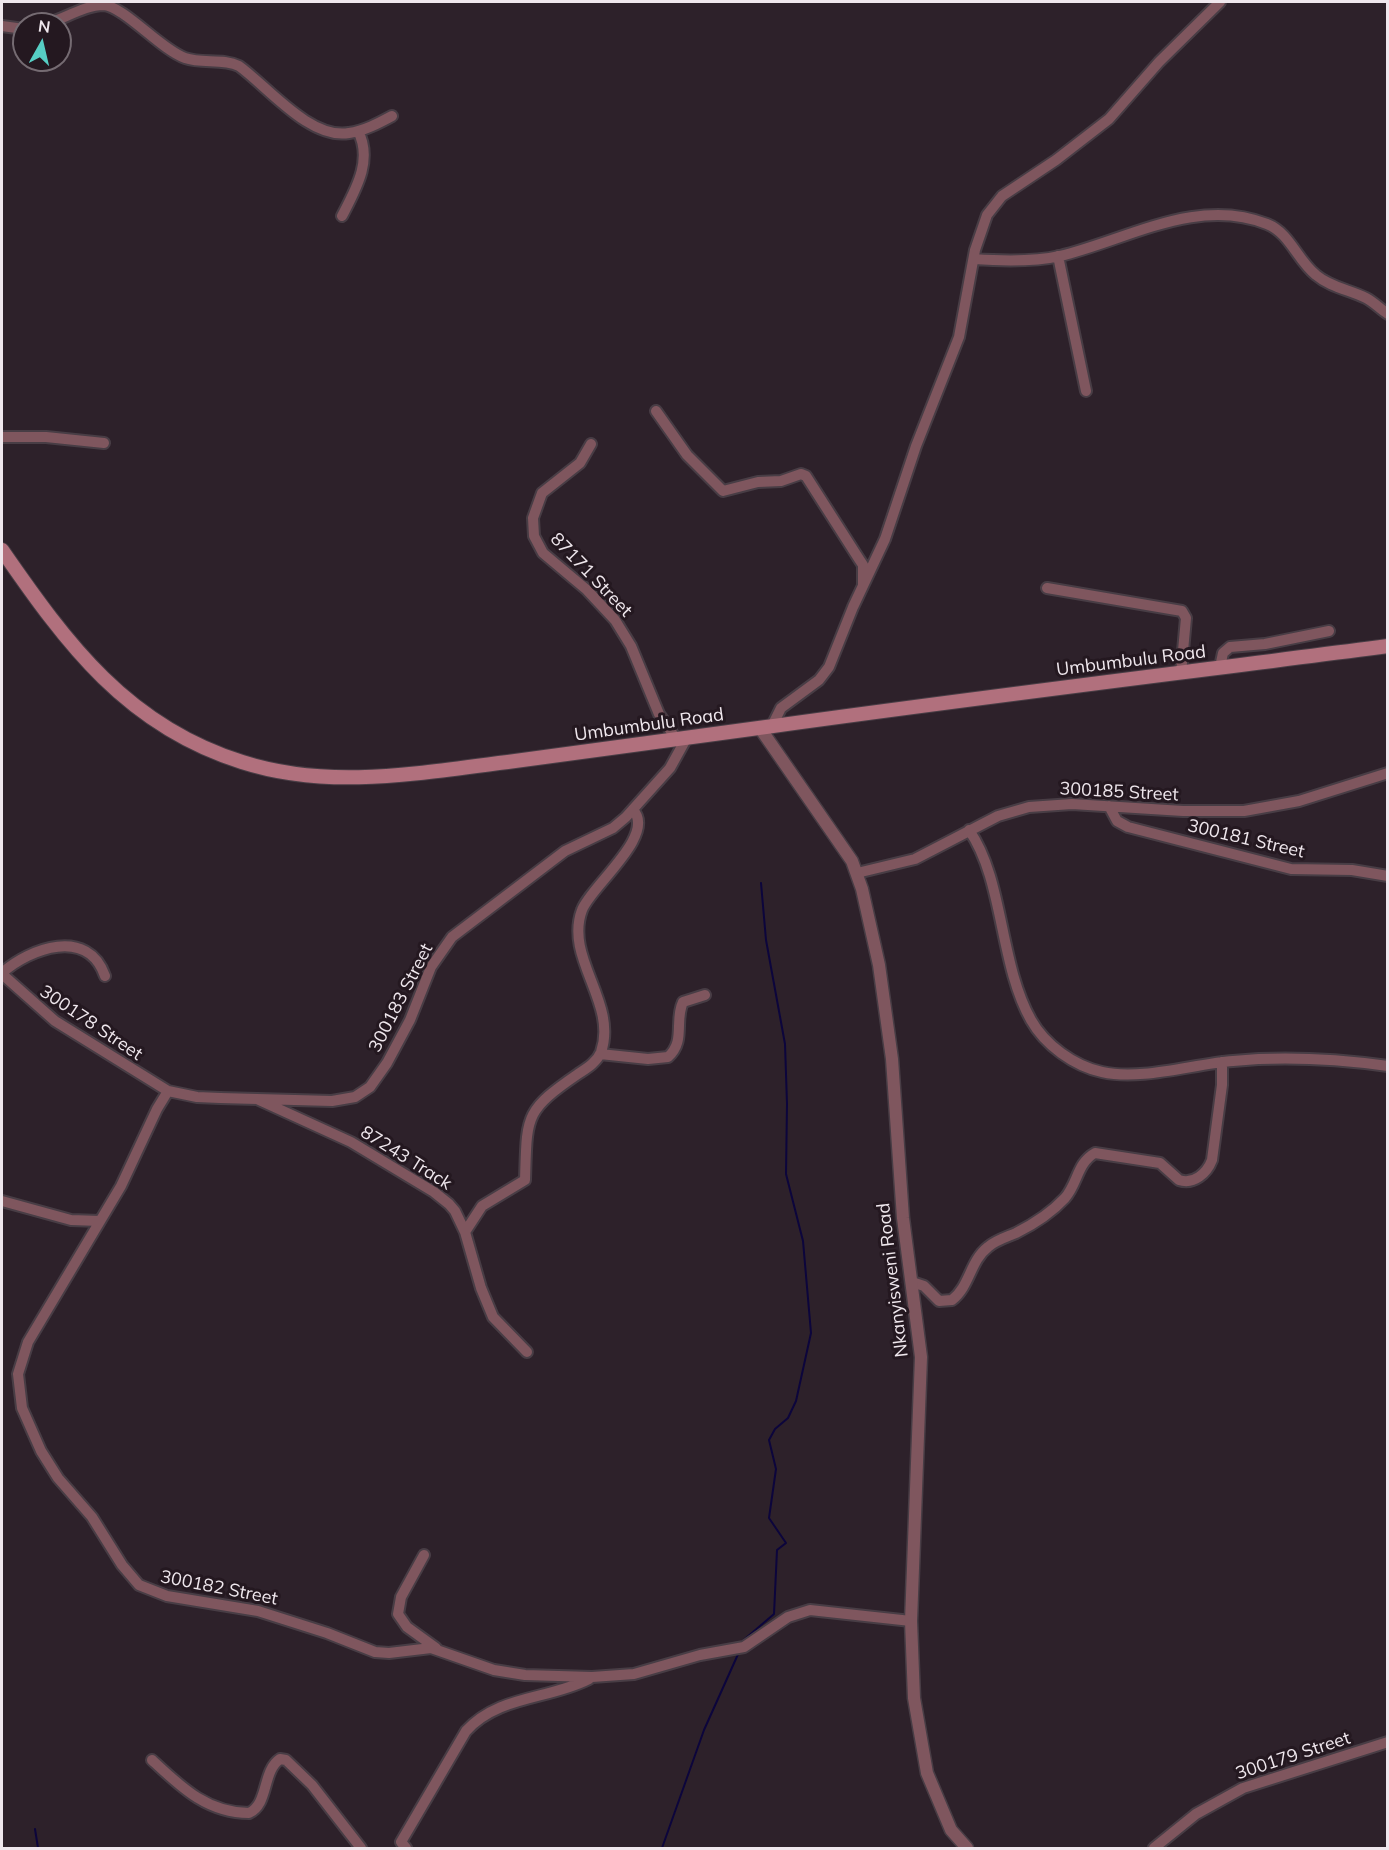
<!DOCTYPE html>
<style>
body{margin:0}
#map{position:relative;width:1389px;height:1850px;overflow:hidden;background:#2d212a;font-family:Mulish,sans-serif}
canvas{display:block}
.frame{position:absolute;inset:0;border:3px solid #efe7ed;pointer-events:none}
.north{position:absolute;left:12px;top:12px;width:60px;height:60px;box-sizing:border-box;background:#241820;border:2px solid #756b72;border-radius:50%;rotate:8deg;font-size:16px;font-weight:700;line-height:24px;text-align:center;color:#efe7ed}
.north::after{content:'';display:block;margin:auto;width:21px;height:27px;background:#56cec4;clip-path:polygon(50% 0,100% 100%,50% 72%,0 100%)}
</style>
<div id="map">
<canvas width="1389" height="1850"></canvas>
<div class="frame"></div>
<div class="north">N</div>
</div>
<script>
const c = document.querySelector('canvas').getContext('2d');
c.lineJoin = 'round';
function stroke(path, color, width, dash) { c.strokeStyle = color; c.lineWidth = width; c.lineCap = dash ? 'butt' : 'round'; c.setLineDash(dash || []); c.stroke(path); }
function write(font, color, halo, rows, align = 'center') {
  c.font = font + ' Mulish,sans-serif'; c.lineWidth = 6; c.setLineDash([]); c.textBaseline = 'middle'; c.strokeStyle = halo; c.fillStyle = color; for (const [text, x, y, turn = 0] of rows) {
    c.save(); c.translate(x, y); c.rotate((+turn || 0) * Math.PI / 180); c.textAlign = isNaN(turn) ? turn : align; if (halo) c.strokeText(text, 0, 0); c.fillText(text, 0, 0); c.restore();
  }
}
const stream = new Path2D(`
 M739 1644 774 1614 777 1550 786 1543 769 1518 776 1469 769 1440 775 1429 788 1418 796 1401 811 1333 803 1241 786 1174 787 1104 785 1044 766 940 761 883
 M35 1829 38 1848
 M662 1848 704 1730 739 1652`);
const minor = new Path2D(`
 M46 24C64 19 85 5 103 5 124 6 160 49 185 58 202 64 223 58 239 66 267 86 310 140 349 133 364 131 379 123 392 116
 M2 26 24 29
 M342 216C356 189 373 160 358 131
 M1058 256 1086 391
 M974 259C1001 261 1033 262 1060 256 1127 240 1197 196 1267 224 1290 233 1297 260 1316 275 1330 287 1350 290 1366 298 1374 302 1380 309 1388 314
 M656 411 687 455 723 491 758 482 781 481 801 474 806 476 859 559 863 565V585
 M2 437H46L104 443
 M591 444 580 463 542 493 533 518 534 536 543 553 587 590 615 620 631 646 659 714 677 740
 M1047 588 1182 611 1186 618 1181 673
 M1220 667 1223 653 1230 647 1265 644 1329 631
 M772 726 781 708 819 680 829 667 853 607 885 539 916 446 959 337 975 250 987 215 1002 196 1056 160 1109 119 1159 62 1220 2
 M1109 806 1117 821 1128 827 1291 869 1352 870 1388 876
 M969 830C1004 880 999 963 1031 1020 1045 1045 1074 1066 1102 1072 1141 1081 1193 1064 1233 1061 1285 1056 1336 1059 1388 1066
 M857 873 915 859 998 816 1029 807 1072 804 1183 811H1244L1299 801 1388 773
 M2 973C30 948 88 927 105 976
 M2 974 55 1021 168 1091 197 1097 220 1098 332 1101 355 1097 370 1087 387 1063 410 1020 431 967 452 937 565 851 613 828 626 817 670 768 686 739
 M600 1054 648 1059 668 1057C686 1041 674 1021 683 1002L705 995
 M168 1091 157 1109 121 1186 28 1342 18 1374 22 1408 41 1451 58 1478 92 1517 122 1565 139 1585 167 1596 258 1611 327 1633 375 1652 389 1653 431 1648 494 1670 525 1675 592 1677 634 1674 700 1655 744 1647 788 1617 810 1610 911 1621
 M259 1100 351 1142 434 1192 449 1204 455 1211 465 1232 481 1288 493 1317 527 1352
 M2 1201 71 1220 100 1221
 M465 1232 482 1206 525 1180C527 1116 524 1111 578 1074 587 1068 597 1062 601 1052 618 1003 564 958 582 910 590 887 657 835 633 810
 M912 1282 924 1286 939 1301 952 1300C970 1286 970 1261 988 1247 996 1240 1007 1237 1016 1233 1034 1224 1052 1212 1065 1198 1078 1183 1077 1163 1095 1153L1160 1163 1179 1180C1194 1185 1207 1173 1212 1160L1222 1085V1062
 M424 1555 401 1597 398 1614 407 1627 436 1648
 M152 1760C181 1787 207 1813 249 1813 269 1804 262 1771 280 1759L286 1760 312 1785 361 1848
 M406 1848 401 1842 466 1731C499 1695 548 1700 589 1679
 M1154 1848 1196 1814 1243 1788 1388 1742`);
const tertiary = new Path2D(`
 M760 728 852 861 862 889 879 965 892 1059 903 1218 921 1357 911 1621 914 1698 927 1773 951 1830 967 1848`);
const secondary = new Path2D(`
 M2 550C67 644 127 726 242 762 332 791 424 772 515 761 599 750 683 739 766 727 973 698 1181 673 1388 646`);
const streetNames = [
 ["87171 Street",591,575,46],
 ["Umbumbulu Road",1131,661,-7],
 ["Umbumbulu Road",649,725,-8],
 ["300185 Street",1119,792,3],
 ["300181 Street",1246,839,13],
 ["300183 Street",401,998,-63],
 ["300178 Street",91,1023,34],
 ["87243 Track",406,1158,32],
 ["Nkanyisweni Road",893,1280,-97],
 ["300182 Street",219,1588,11],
 ["300179 Street",1293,1756,-18]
];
stroke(stream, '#0c053c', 2);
stroke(minor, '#483d45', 14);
stroke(tertiary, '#483d45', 15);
stroke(secondary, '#483d45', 16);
stroke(minor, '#7f565e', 10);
stroke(tertiary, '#7f565e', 12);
stroke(secondary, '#b1707d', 14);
write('18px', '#efe7ed', '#241820', streetNames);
</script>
